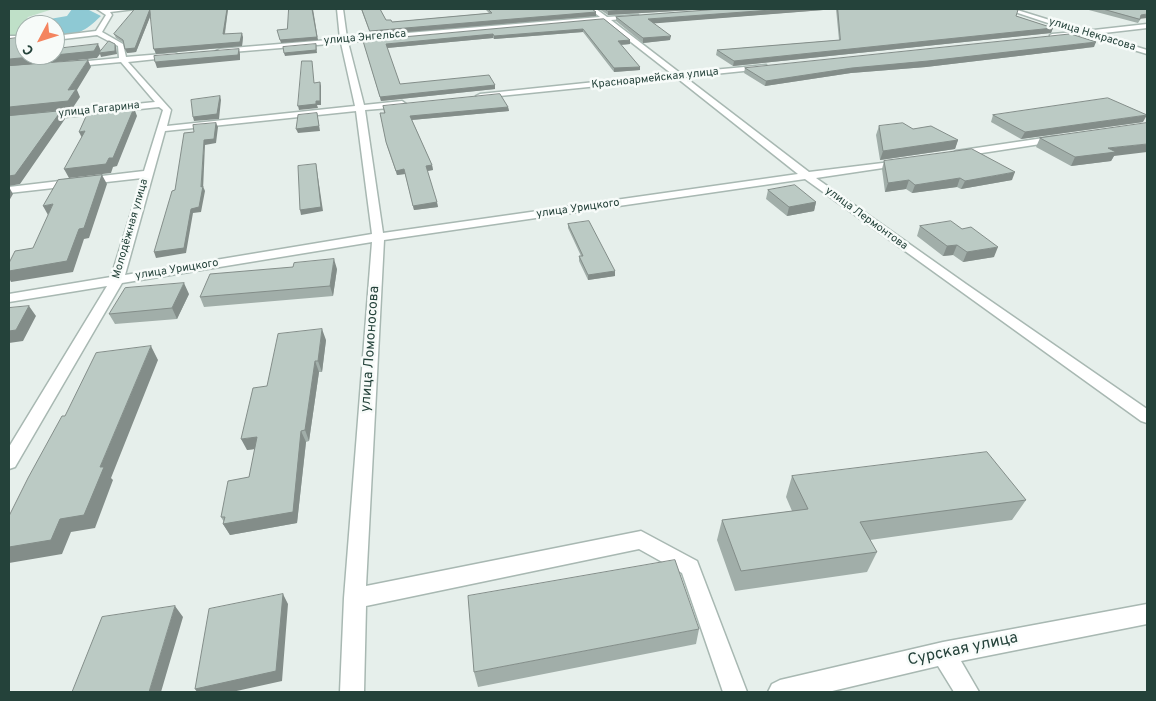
<!DOCTYPE html>
<meta charset="utf-8">
<style>
body{margin:0}
#map{position:relative;width:1156px;height:701px;overflow:hidden;background:#e6efeb;font-family:Overpass,sans-serif}
canvas{display:block}
.frame{position:absolute;inset:0;border:10px solid #24423a;pointer-events:none}
.north{position:absolute;left:15px;top:15px;width:50px;height:50px;box-sizing:border-box;background:#f7fbf9;border:1px solid #a3b1ad;border-radius:50%;rotate:230deg;font-size:14px;font-weight:700;line-height:20px;text-align:center;color:#24423a}
.north::after{content:'';display:block;margin:auto;width:18px;height:22px;background:#f4845f;clip-path:polygon(50% 0,100% 100%,50% 72%,0 100%)}
</style>
<div id="map">
<canvas width="1156" height="701"></canvas>
<div class="frame"></div>
<div class="north">С</div>
</div>
<script>
const c = document.querySelector('canvas').getContext('2d');
c.lineJoin = 'round';
function paint(path, color) { c.fillStyle = color; c.fill(path, 'evenodd'); }
function stroke(path, color, width, dash) { c.strokeStyle = color; c.lineWidth = width; c.lineCap = dash ? 'butt' : 'round'; c.setLineDash(dash || []); c.stroke(path); }
function write(font, color, halo, rows, align = 'center') {
  c.font = font + ' Overpass,sans-serif'; c.lineWidth = 5; c.setLineDash([]); c.textBaseline = 'middle'; c.strokeStyle = halo; c.fillStyle = color; for (const [text, x, y, turn = 0] of rows) {
    c.save(); c.translate(x, y); c.rotate((+turn || 0) * Math.PI / 180); c.textAlign = isNaN(turn) ? turn : align; if (halo) c.strokeText(text, 0, 0); c.fillText(text, 0, 0); c.restore();
  }
}
const green = new Path2D(`
 M9 9H53L28 17 16 35H9Z`);
const water = new Path2D(`
 M72 9H87L101 16C84 32 79 35 55 35V25H43L44 20 67 16Z`);
const minor = new Path2D(`
 M97 9H135L110 12 112 15 102 32 123 44 126 57 175 53 179 55 175 57 128 62 171 110 167 126 355 106 341 43 220 53 216 51 220 49 340 39 337 9H343L347 38 600 17 590 9H596L607 17 638 15 636 18 611 20 680 73 766 65V69H763L685 77 809 172 907 160V164L903 165 816 178 966 284 1147 409V423L1141 421 805 179 384 240 366 586 641 531 697 561 747 692H723L682 573 639 549 366 606 364 692H340L344 598 372 242 122 283 15 467 9 469V447L107 286 9 302V294L111 277 142 178 9 193V187L144 171 163 110 159 107 9 123V117L155 102 121 62 68 67 64 65 68 63 119 58 118 46 97 35 55 40V36L96 31 106 15ZM604 21 672 74 480 94 476 96 480 98 677 78 798 174 383 233 365 110 402 107 406 104 402 101 364 105 348 42ZM356 111 372 234 125 275 165 131Z
 M1006 9H1014L1085 31 1147 24V28L1095 34 1147 50V54L1084 35 1050 37V35L1052 34 1075 32Z
 M9 36H25V40H9Z
 M1057 136 1062 139 1060 141 956 157 951 154 956 151Z
 M1147 604V624L961 661 979 692H954L938 666 828 692H768L772 684 780 680 943 642Z`);
const wall = new Path2D(`
 M135 9H228L225 34 243 37 242 46 156 54 154 49 151 14 136 52 127 53 124 43 116 38 114 34Z
 M361 9H380L386 20 392 22 489 13 485 9H592L596 16 371 35Z
 M599 9H710L608 15Z
 M721 9H1014L1016 16 1053 28 1051 33 733 66 716 55 717 50 839 40 836 9 653 23 670 40 643 43 616 21V17Z
 M1085 9H1147L1138 23Z
 M604 19 630 40V44L621 45 640 67V70L614 72 583 32 494 39 493 38 387 48 400 84 495 85V89L381 101 363 41Z
 M1094 47 926 67 851 73 765 86 744 73 745 68Z
 M383 106 508 107 509 111 412 120 432 165 433 170 427 171 438 207 414 210 405 174 397 175 387 146 380 113H384Z
 M993 115 1143 122 1021 139 991 122Z
 M879 126 913 129 958 140 955 149 880 160 876 135Z
 M1040 138 1114 156 1111 161 1071 166 1036 147Z
 M884 161 1012 180 961 189 957 187 912 193 906 189 885 192 882 169Z
 M768 190 816 202 814 211 787 216 766 199Z
 M568 224 615 276 588 280 579 261V256H581L568 228Z
 M920 226 962 229 994 257 963 262 953 255 943 256 917 236Z
 M337 269 333 296 204 307 200 297Z
 M189 294 177 319 115 324 109 314Z
 M326 340 322 372H319L309 441 306 442 297 523 230 535 223 524 224 522 221 517 249 477 255 449 247 450 267 386Z
 M792 476 1026 500 1012 520 870 540 877 552 867 572 735 591 717 540 722 520 792 511 786 497Z
 M699 629 696 644 478 687 474 672Z`);
const shadedWall = new Path2D(`
 M150 9 152 12 136 52 127 53 125 49Z
 M227 9H228L224 38 223 34Z
 M313 9 318 40 281 43 280 40Z
 M641 9H709L608 15V11Z
 M785 9H836L647 24 648 19Z
 M596 12V16L371 35 370 31Z
 M1147 14V18L1139 19 1141 15Z
 M1053 28 1051 33 733 66 734 61Z
 M583 29V32L494 39V36Z
 M242 33 243 37 242 46 156 54 154 49Z
 M493 34V38L387 48 386 44Z
 M55 35 58 42 55 47Z
 M671 36 670 40 643 43V38Z
 M630 40V44L618 45V41Z
 M1096 42 1094 47 926 67 851 73 765 86 766 81 852 68Z
 M98 44 101 51 115 44 116 47 117 54 101 57 100 54 97 58 9 67V59Z
 M316 44 317 53 285 56 284 53Z
 M239 49 240 54V60L157 68 155 62Z
 M88 60 91 67 77 90 80 97 72 109 9 116V107L68 90Z
 M640 67V70L614 72V68Z
 M320 82 321 86V105H317L318 108 299 110 298 106Z
 M495 85V89L381 101 380 97Z
 M220 96 221 100 219 119 194 121 193 117Z
 M508 107 509 111 411 120 410 116Z
 M134 108 137 116 117 166 113 167 111 173 69 178 64 169 109 158Z
 M61 111 65 119 20 184 9 186V176Z
 M317 113 320 131 298 133 296 129Z
 M1147 115 1143 122 1021 139 1025 132Z
 M216 123 218 127 216 143 205 145 203 190V186L205 191 201 212 193 213 186 253 156 258 154 252 191 209 201 187 204 140Z
 M85 131 83 140 79 132Z
 M958 140 955 149 880 160 883 151Z
 M1147 144V152L1114 156 1111 161 1071 166 1075 157 1108 148Z
 M316 164 323 211 301 215 300 210Z
 M432 165 433 170 427 171 426 166Z
 M404 169 405 174 397 175 396 171Z
 M1015 172 1012 180 961 189 965 181Z
 M102 175 107 184 89 238 84 239 73 272 11 282 9 278V271L79 229Z
 M960 178 957 187 912 193 915 185Z
 M909 180 906 189 885 192 888 183Z
 M9 187 13 194 9 201Z
 M437 202 438 207 414 210 413 206Z
 M816 202 814 211 787 216 789 207Z
 M53 204 48 215 43 206Z
 M957 245 953 255 943 256 947 246Z
 M998 247 994 257 963 262 967 252Z
 M334 259 337 269 333 296 330 286Z
 M615 271V276L588 280V275Z
 M184 283 189 294 177 319 172 308Z
 M29 306 36 316 23 341 9 343V331Z
 M322 329 326 340 322 372 318 361Z
 M151 346 158 360 111 478 113 480 95 528 71 532 62 554 9 563V547L60 519 100 467Z
 M315 361 319 372 309 441 305 430Z
 M301 431 306 442 297 523 230 535 223 524Z
 M257 437 262 448 247 450 241 439Z
 M283 594 288 604 282 681 232 692H197L195 689Z
 M175 606 183 617 161 692H149Z`);
const building = new Path2D(`
 M135 9H150L135 48 125 49 123 40 114 34Z
 M150 9H227L223 34 242 33 240 42 154 49Z
 M289 9H312L317 37 280 40 277 30 287 29Z
 M362 9H380L386 20H391L392 22 492 13 488 9H592L596 12 370 31Z
 M605 9H641L608 11Z
 M721 9H785L648 19 671 36 643 38 616 17Z
 M838 9H1014L1018 10 1016 16 1053 28 734 61 717 50 840 40Z
 M1103 9H1147V14L1141 15 1140 19Z
 M604 19 630 40 618 41 640 67 614 68 583 29 494 36 493 34 386 44 400 84 489 75 495 85 380 97 363 41Z
 M1071 34 1096 42 928 61 852 68 766 81 745 68Z
 M25 37V55H54L9 59V39Z
 M109 41 115 44V51L99 53Z
 M98 44 94 51 55 55V49Z
 M316 44V50L284 53 283 47Z
 M239 49 238 55 155 62 154 56Z
 M88 60 68 90 76 89 68 101 9 107V66Z
 M302 61H312L314 83 320 82V101H316V104L298 106Z
 M500 94 508 107 410 116 432 165 426 166 437 202 413 206 404 169 396 171 386 142 380 113H385L383 106Z
 M220 96 217 114 193 117 191 100Z
 M1108 98 1147 115 1025 132 993 115Z
 M134 108 113 158H109L106 164 64 169 85 131 79 132 88 112Z
 M61 111 15 175 9 176V116Z
 M317 113 319 126 296 129 298 115Z
 M216 123 214 139 204 140 201 187 203 186 199 207 191 209 184 248 154 252 172 191 175 190 184 133 194 132 193 125Z
 M903 123 913 129 931 126 958 140 883 151 879 126Z
 M1147 123V144L1108 148 1116 152 1075 157 1040 138Z
 M972 149 1015 172 965 181 960 178 915 185 909 180 888 183 884 161Z
 M316 164 321 207 300 210 298 166Z
 M102 175 84 228 79 229 67 261 9 271V263L15 251 33 248 53 204 43 206 58 180Z
 M795 185 816 202 789 207 768 190Z
 M589 221 615 271 588 275 579 256H583L568 224Z
 M951 221 962 229 971 227 998 247 967 252 957 245 947 246 920 226Z
 M334 259 330 286 200 297 210 274 293 267 294 263Z
 M184 283 172 308 109 314 125 288Z
 M29 306 16 330 9 331V308Z
 M322 329 318 361H315L305 430 301 431 293 512 223 524 225 517H221L228 481 249 477 257 437 241 439 253 388 267 386 278 334Z
 M151 346 100 467H104L84 515 60 519 51 540 9 547V516L28 478 62 416H65L96 353Z
 M987 452 1026 500 860 522 877 552 741 571 722 520 808 509 792 476Z
 M675 560 699 629 474 672 468 596Z
 M283 594 276 671 195 689 209 609Z
 M175 606 149 692H72L102 617Z`);
const farStreetnames = [
 ["улица Некрасова",1092,35,17],
 ["улица Энгельса",365,38,-5],
 ["Красноармейская улица",655,79,-6],
 ["улица Гагарина",99,110,-6],
 ["улица Урицкого",578,209,-8],
 ["улица Лермонтова",866,219,36],
 ["Молодёжная улица",131,229,-74],
 ["улица Урицкого",177,270,-9]
];
const streetNames = [
 ["улица Ломоносова",371,349,-86]
];
const nearStreetnames = [
 ["Сурская улица",963,650,-12]
];
paint(green, '#bfe0c8');
paint(water, '#8ec9d4');
stroke(minor, '#a8b8b2', 3);
paint(minor, '#fff');
paint(wall, '#a1aea9');
paint(shadedWall, '#838d89');
paint(building, '#bbcac4');
stroke(building, '#838d89', 1);
write('11px', '#24423a', '#f7fbf9', farStreetnames);
write('14px', '#24423a', '#f7fbf9', streetNames);
write('16px', '#24423a', '#f7fbf9', nearStreetnames);
</script>
